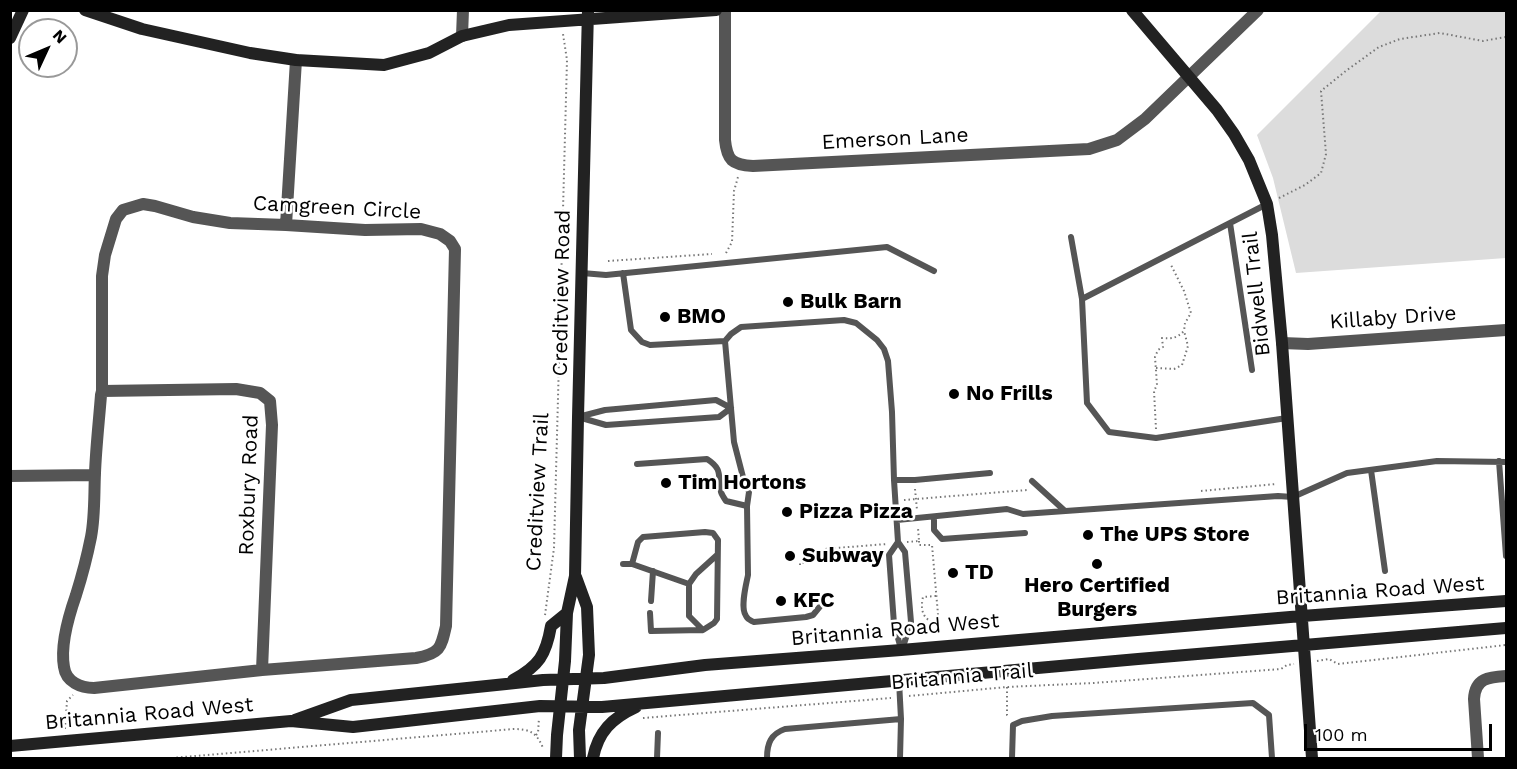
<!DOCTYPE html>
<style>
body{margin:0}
#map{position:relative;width:1517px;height:769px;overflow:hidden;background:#fff;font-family:"Work Sans",sans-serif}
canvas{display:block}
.frame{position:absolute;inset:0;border:12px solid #000;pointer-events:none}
.north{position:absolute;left:18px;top:18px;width:60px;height:60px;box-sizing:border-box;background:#fff;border:2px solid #999;border-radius:50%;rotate:46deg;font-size:16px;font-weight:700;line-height:24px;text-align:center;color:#000}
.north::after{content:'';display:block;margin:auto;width:21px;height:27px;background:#000;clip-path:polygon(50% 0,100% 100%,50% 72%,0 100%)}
.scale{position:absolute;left:1304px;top:724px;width:188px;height:27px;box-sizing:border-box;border:3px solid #000;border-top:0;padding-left:8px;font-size:18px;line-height:21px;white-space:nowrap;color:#000;-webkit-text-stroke:4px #fff;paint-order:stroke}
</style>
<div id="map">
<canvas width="1517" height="769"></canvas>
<div class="frame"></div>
<div class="north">N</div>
<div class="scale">100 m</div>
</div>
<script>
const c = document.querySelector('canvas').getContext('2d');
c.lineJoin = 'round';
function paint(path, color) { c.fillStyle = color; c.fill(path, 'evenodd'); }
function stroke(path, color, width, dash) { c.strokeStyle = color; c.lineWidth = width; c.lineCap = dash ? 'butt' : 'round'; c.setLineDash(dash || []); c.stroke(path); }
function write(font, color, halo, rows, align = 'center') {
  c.font = font + ' "Work Sans",sans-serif'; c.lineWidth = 5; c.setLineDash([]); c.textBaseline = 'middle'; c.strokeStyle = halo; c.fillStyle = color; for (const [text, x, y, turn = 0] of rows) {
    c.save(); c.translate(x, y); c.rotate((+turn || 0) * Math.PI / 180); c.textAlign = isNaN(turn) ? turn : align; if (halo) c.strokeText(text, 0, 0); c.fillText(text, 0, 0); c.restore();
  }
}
const green = new Path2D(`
 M1382 10 1506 11V258L1296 273 1273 178 1257 135Z`);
const path = new Path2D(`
 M1279 198 1305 185 1321 173 1326 154 1321 91 1347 70 1379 47 1400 39 1440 33 1483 41 1506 37
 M726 253 732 242 734 191 738 177
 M608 261 712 254
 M1156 368 1174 369 1182 365 1188 346 1184 331
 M1156 429 1154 391 1157 385 1155 357 1158 350 1163 347 1162 338C1172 339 1177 338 1184 331L1185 323 1191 313 1184 291 1170 263
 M915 489 917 510
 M1201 491 1276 484
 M904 500 1027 490
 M919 541V545H932L939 626
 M907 542 919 541 918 528
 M800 565V563L825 561 824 549 887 544
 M936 596 923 597C920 610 923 621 937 623
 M545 615 554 548 567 60 563 34
 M1317 661 1329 659 1338 664 1506 645
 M1007 687V715L1009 717
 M909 696 1007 687 1093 683 1281 669 1287 665 1294 664
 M643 718 891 698
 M65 729 67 701 73 695
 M536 735 538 733 539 718
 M172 758 514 729C530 729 537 733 543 748`);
const lane = new Path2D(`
 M1230 223 1252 370
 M1071 237 1082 299 1087 403 1109 432 1156 438 1287 418
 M582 273 606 275 887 247 934 271
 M623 273 631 330 642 342 650 345 725 341
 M1082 299 1267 204
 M716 400 731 408 719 417 606 425 578 417 605 410Z
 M1499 461 1506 556
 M637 464 707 459C724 470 717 476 721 492 722 495 724 498 726 501L747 506
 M1371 470 1385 571
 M894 480H915L990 473
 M1032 481 1065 511
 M934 517V530L942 539 1025 533
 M897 520 1007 509 1023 514 1278 496 1293 497 1347 473 1437 461 1506 462
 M898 542 889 555 894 624 901 649
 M623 564H632L689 584V616L703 630
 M632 564 638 542 643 537 705 532 713 533 718 540 717 619 714 623 703 630 651 631 650 613
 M689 584 696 574 717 555
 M651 601 653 571
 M822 604 813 615 806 617 754 622C750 620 748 620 746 616 740 608 746 585 748 575L747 506 749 492 743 477 734 442 725 341 731 334 741 327 844 320 856 323 877 340 884 349 888 361 892 412 894 480 898 542 905 552 911 622 902 650
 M899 681 901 719 900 758
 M657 758 658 733
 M767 758C767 743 771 734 785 729L901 719
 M1012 758 1013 725 1022 721 1052 716 1253 703 1269 715 1272 758`);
const street = new Path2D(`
 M725 10V140C727 160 732 165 753 166L1089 149 1117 140 1145 119 1258 10
 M462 36 463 10
 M143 204 155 206 193 217 230 223 286 225 365 230 421 229 440 234 450 241 455 249 446 626C441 648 440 654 416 658L262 670 94 688C81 688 66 682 64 667 60 645 69 615 76 595 82 576 87 557 91 537 95 516 94 495 95 473 96 447 99 421 101 395L102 391V276L105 255 116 219 123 210Z
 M286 225 296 60
 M1282 343 1308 344 1506 330
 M102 391 236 389 260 393 270 401 272 425 262 670
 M10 476 95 475
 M1478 758 1474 699C1475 678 1489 677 1506 676`);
const secondary = new Path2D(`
 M85 10 142 29 250 53 296 60 384 65 429 53 462 36 509 25 716 10
 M1132 10 1217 110 1234 134 1249 160 1267 204 1272 235 1282 343 1312 758
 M10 38 23 10
 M576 577 587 607 589 655 579 730 580 758
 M513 680C539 666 546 655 551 626L567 613
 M295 720 351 700 506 684 543 680 604 678 705 665 901 650 1302 616 1506 601
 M10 746 291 721 353 727 540 706 602 707 1138 659 1506 628
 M556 758 557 735 565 661 567 613 575 576 578 417 588 10
 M593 758C598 732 612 718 636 707`);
const markers = [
 [788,302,6,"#000"],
 [665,317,6,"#000"],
 [954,394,6,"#000"],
 [666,483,6,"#000"],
 [787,512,6,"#000"],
 [1088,535,6,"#000"],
 [790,556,6,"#000"],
 [1097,564,6,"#000"],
 [953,573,6,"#000"],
 [781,601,6,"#000"]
];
const streetNames = [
 ["Emerson Lane",895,139,-3],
 ["Camgreen Circle",337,208,3],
 ["Creditview Road",562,293,-89],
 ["Bidwell Trail",1257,294,-96],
 ["Killaby Drive",1393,318,-4],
 ["Roxbury Road",249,485,-88],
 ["Creditview Trail",538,492,-87],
 ["Britannia Road West",1380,591,-4],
 ["Britannia Road West",895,630,-5],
 ["Britannia Trail",962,677,-5],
 ["Britannia Road West",149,714,-5]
];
const poiNames = [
 ["Bulk Barn",800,302],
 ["BMO",677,317],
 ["No Frills",966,394],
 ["Tim Hortons",678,483],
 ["Pizza Pizza",799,512],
 ["The UPS Store",1100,535],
 ["Subway",802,556],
 ["TD",965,573],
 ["Hero Certified",1097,586,"center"],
 ["Burgers",1097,610,"center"],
 ["KFC",793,601]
];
paint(green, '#dcdcdc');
stroke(path, '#777', 2, [1.5, 3]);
stroke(lane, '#555', 6);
stroke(street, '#555', 12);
stroke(secondary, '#222', 12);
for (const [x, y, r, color] of markers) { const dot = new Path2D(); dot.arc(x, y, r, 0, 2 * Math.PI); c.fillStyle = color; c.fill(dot); stroke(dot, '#fff', 2); }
write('21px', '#000', '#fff', streetNames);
write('bold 21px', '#000', '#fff', poiNames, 'left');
</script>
